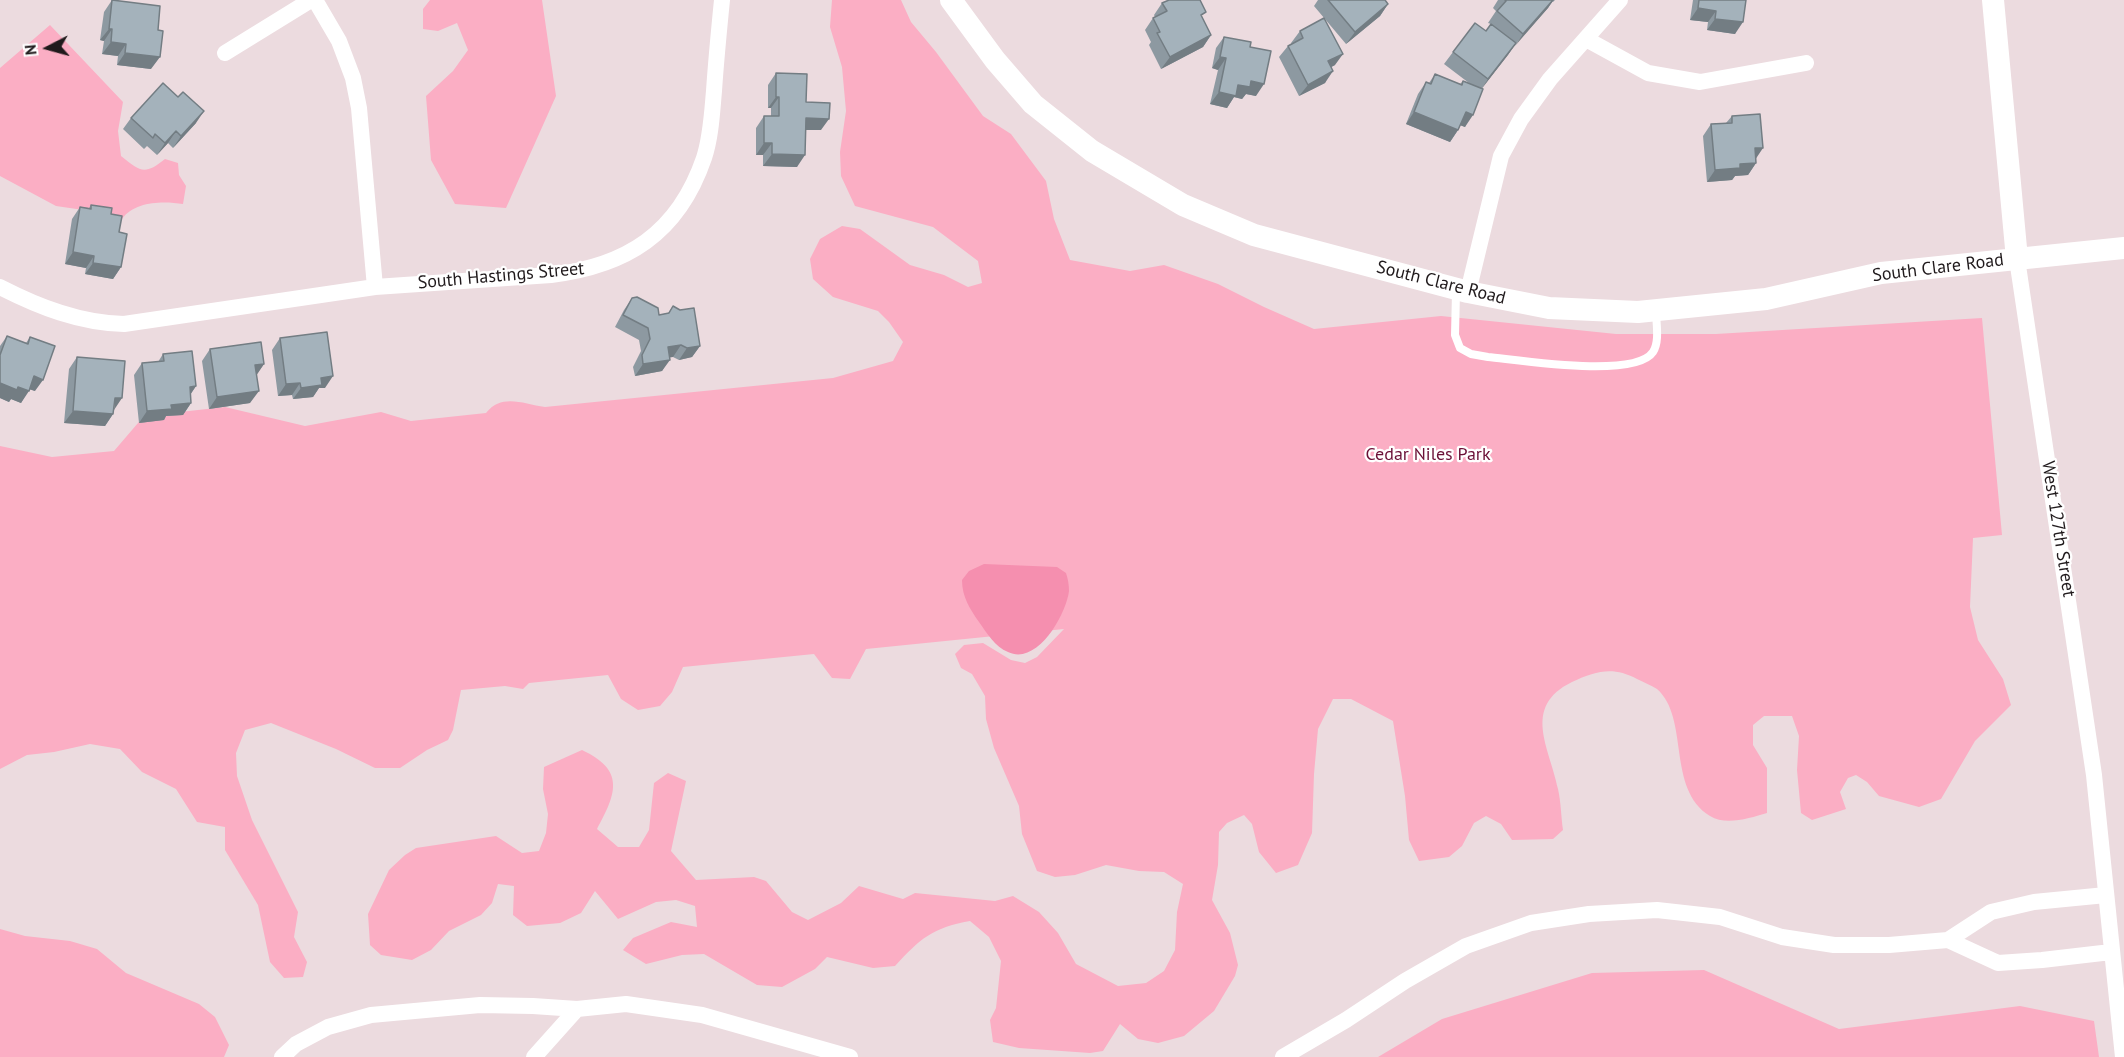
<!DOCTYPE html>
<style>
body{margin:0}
#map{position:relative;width:2124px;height:1057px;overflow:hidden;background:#ecdbdf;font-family:"PT Sans",sans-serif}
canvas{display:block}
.north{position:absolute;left:18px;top:18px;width:60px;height:60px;-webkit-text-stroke:4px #fff;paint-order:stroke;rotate:264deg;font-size:16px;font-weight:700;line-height:24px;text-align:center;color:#201a1c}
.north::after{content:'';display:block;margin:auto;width:21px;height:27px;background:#201a1c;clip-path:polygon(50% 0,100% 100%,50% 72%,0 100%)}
</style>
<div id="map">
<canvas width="2124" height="1057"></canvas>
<div class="north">N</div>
</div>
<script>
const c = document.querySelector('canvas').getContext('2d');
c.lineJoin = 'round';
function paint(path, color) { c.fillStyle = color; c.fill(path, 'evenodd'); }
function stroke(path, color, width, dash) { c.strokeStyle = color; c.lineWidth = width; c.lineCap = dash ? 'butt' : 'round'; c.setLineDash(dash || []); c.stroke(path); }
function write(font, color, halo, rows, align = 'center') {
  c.font = font + ' "PT Sans",sans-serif'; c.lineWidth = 4.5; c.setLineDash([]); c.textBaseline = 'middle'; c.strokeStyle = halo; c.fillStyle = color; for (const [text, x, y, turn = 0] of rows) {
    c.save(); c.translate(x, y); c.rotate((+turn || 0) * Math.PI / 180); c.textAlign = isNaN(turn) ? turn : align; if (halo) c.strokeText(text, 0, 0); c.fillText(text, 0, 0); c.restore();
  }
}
const green = new Path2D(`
 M430 0H542L556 96 506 208 455 204 431 160 426 96 453 71 468 50 457 23 438 31 423 29V9Z
 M832 0H901L911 22 936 52 983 116 1011 134 1046 181 1054 219 1070 260 1130 271 1164 265 1218 284 1264 307 1314 329 1441 316 1616 334H1716L1982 318 2002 535 1973 538 1970 607 1978 640 2003 679 2011 705 1975 741 1941 799 1919 807 1879 796 1867 782 1856 775 1848 778 1840 792 1846 809 1812 820 1801 813 1797 770 1799 736 1792 716H1764L1753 725V745L1767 768V813C1750 818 1726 826 1710 816 1666 789 1690 718 1657 689 1651 685 1643 682 1637 679 1613 666 1596 671 1572 682 1521 707 1550 748 1558 789 1561 802 1561 816 1563 830L1553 839 1512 840 1501 824 1486 816 1474 823 1462 846 1449 857 1419 861 1409 840 1405 796 1393 721 1351 699H1333L1318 729 1314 774 1312 833 1298 865 1276 873 1259 852 1252 824 1244 815 1227 823 1219 832 1218 865 1212 900 1230 933 1238 965 1235 976 1214 1011 1184 1036 1158 1043 1138 1039 1120 1024 1103 1051 1090 1053 1019 1048 993 1042 990 1020 996 1008 1001 961 989 937 970 921C932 928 921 938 895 966L873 968 827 957 815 969 782 987 757 985 704 954 682 955 646 964 623 950 633 938 671 922 697 927 695 906 676 900 656 902 618 919 595 891 581 913 560 923 527 926 513 915 514 886 498 884 492 903 481 915 449 931 431 950 412 960 381 955 370 945 368 914 389 870 405 855 416 848 496 836 522 853 539 851 546 833 548 814 543 789 544 767 582 750C625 770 617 793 597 829L618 847H639L649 830 654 783 668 773 686 781 671 851 696 880 754 877 766 881 792 912 808 920 841 903 859 886 903 899 915 893 995 901 1013 896 1039 912 1058 933 1076 964 1118 986 1146 983 1164 971 1175 950 1177 912 1183 884 1164 872 1139 871 1106 865 1075 875 1055 877 1037 871 1022 834 1019 806 994 748 986 719 985 696 972 674 961 668 955 654 964 645 983 643 1011 660 1025 663 1037 657 1064 629 866 649 850 679 832 678 814 654 683 667 672 692 660 706 638 710 621 699 608 675 529 683 523 689 505 686 461 690 453 730 448 740 427 750 400 768H375L336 749 271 723 245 730 236 753 237 776 252 820 298 912 294 937 307 962 303 977 284 978 270 962 258 905 225 850V827L197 822 176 789 142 772 120 749 90 744 54 752 27 755 0 769V446L52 457 114 451 144 416 225 407 305 426 381 412 411 421 486 413C502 393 523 404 545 407L833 378 893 361 903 342 889 322 878 311 833 297 813 279 810 259 820 239 842 226 860 229 910 265 944 275 968 287 982 283 978 261 933 227 855 206 841 176 840 152 846 111 842 67 830 27Z
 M50 25 123 102 118 131 121 156C140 171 144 176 165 159L178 163 179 175 186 186 183 204C163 201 135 201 122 219L114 221 104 213 56 206 0 176V68Z
 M0 929 25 936 70 941 97 949 126 973 199 1004 215 1017 229 1045 224 1057H0Z
 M1704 970 1839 1029 2020 1006 2094 1021 2099 1057H1378L1442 1019 1592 973Z`);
const water = new Path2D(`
 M984 564 1057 567 1066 573C1068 579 1069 585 1069 591 1066 615 1037 666 1008 652 995 647 987 633 979 622 970 609 962 597 962 580L969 571Z`);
const lane = new Path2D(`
 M1456 292 1455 335 1460 348 1471 354 1488 357C1519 360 1635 379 1653 352 1660 341 1656 323 1656 311`);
const street = new Path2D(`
 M315 0 339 41 353 78 359 108 375 287
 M1586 39 1648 73 1700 82 1806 63
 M225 53 311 0
 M2017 259 2094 775 2123 1057
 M0 287C39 307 80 323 124 324L375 287 551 275C626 266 678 234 704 158 711 137 712 113 714 91 716 61 719 30 722 0
 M1468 292 1501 156 1521 119 1550 79 1620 0
 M2106 895 2034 902 1991 912 1948 940 1998 963 2042 960 2111 952
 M282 1057 296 1044 328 1027 371 1015 480 1005 533 1006 577 1009 626 1004 702 1015 850 1057
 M534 1057 577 1009
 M1283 1057 1346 1020 1405 981 1466 946 1531 923 1589 914 1657 910 1720 917 1782 937 1834 945H1889L1948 940`);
const secondary = new Path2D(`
 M951 0 995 60 1033 104 1092 151 1183 205 1254 235 1468 292 1549 308 1638 312 1766 299 1881 273 2124 248
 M1993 0 2017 259`);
const wall = new Path2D(`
 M112 0 151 69 117 65 118 56 102 54 104 41 100 40 104 12Z
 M1318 0H1385L1388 4 1380 16 1346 44 1314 6Z
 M1498 0H1555L1553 2V1L1548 8 1514 46 1482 88 1465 127 1460 125 1458 130 1450 142 1406 124 1418 94 1426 82 1429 83 1435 74 1460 84 1463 81 1469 83 1444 64 1453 52 1486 31 1491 24 1488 23 1496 11 1493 8Z
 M1693 0H1746L1735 34 1707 30 1708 22 1690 20Z
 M1162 3 1211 35 1203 47 1161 69 1149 45 1151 42 1145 30 1153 18 1155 17 1154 15Z
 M1300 31 1335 65 1331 67 1325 83 1299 96 1279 57 1288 46 1292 43H1291Z
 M1224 37 1250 47 1256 96 1246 94 1242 99 1234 97 1227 108 1210 104 1218 70 1212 68 1216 48Z
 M776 73 806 102 821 130H805L797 167 763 166V155H756V128L764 116H771V108H768V85Z
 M178 97 196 123 173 148 168 143 157 155 147 146 144 149 123 129 131 118Z
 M1732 116 1756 158V163L1748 175 1735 176 1732 180 1707 182 1703 136 1711 124 1726 123Z
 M91 205 111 214 119 232 121 267 113 279 85 274 86 268 65 264 72 219 80 207 89 208Z
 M632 298 659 315 668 313 673 306 700 346 692 357 679 360 673 357H670L662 371 635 376 633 367 641 351 639 340 615 327 624 310Z
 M7 336 26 343 30 337 35 391 29 389 21 403 11 399 9 402 0 398V346Z
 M280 338 325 388H319L313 397 293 399 292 395 278 396 272 350Z
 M210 349 264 364 256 375 250 403 209 409 202 361Z
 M163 354 196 386 190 395 191 403 183 415 166 416 164 420 139 423 134 375 142 363 158 362Z
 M77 357 114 410 113 414 105 426 64 423 69 369Z`);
const shadedWall = new Path2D(`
 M1553 0 1548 8 1515 46 1523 34Z
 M1388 4 1380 16 1346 44 1355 32Z
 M1698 8 1716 11 1708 22 1690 20Z
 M1715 19 1743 22 1735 34 1707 30Z
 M109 29H112L104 41 100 40Z
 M1211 35 1203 47 1161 69 1170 57Z
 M111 42 126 44 118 56 102 54Z
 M1516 43 1508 55 1480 91 1488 79Z
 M125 53 160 57 151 69 117 65Z
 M1343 54 1335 65 1320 73 1328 61Z
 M1220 57 1226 58 1218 70 1212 68Z
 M1333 71 1325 83 1299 96 1308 85Z
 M1251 81 1264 84 1256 96 1246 94 1242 99 1234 97 1227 108 1210 104 1219 92 1238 85Z
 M776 97H779L771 108H768Z
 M204 111 196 123 173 148 181 136Z
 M1414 112 1458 130 1450 142 1406 124Z
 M1466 112 1473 115 1465 127 1457 124Z
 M806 118 829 119 821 130H797Z
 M176 131 168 143 157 155 165 143Z
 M764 143H772L763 155H756Z
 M1755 148H1763L1755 160Z
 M772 154 805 155 797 167 763 166Z
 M1756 163 1748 175 1735 176 1732 180 1707 182 1715 170 1740 164Z
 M73 252 94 256 86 268 65 264Z
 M93 263 121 267 113 279 85 274Z
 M681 345 673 357 660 359 668 347Z
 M700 346 692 357 679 360 687 348Z
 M670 360 662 371 635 376 643 364Z
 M264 364 256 376 255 365Z
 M34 376 43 380 35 391 26 388Z
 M333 376 325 388H319L313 397 293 399 301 388 321 378Z
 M0 383 18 387 29 391 21 403 11 399 9 402 0 398Z
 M300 383 292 395 278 396 286 384Z
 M196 386 188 398 190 387Z
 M259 391 250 403 209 409 217 397Z
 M115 398H122L114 410Z
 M191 403 183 415 166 416 164 420 139 423 147 411 171 405Z
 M73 411 113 414 105 426 64 423Z`);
const building = new Path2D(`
 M112 0 160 6 158 30 163 31 160 57 125 53 126 44 111 42 112 29H109Z
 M1169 0H1200L1206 12 1201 15 1211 35 1170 57 1157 33 1160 32 1153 18 1167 11 1162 3Z
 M1328 0H1385L1388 4 1355 32Z
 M1505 0H1553L1523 34 1497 11 1506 1Z
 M1699 0H1746L1743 22 1715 19 1716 11 1698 8Z
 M1324 18 1343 54 1328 61 1333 71 1308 85 1288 46 1303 38 1300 31Z
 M1475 23 1486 31 1491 24 1516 43 1488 79 1453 52Z
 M1224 37 1251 42 1250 47 1271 51 1264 84 1251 81 1250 87 1238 85 1236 96 1219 92 1226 58 1220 57Z
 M776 73 807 74 806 102 830 103 829 119 806 118 805 155 772 154V143H764V116H779V97H776Z
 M1435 74 1462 85 1463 81 1483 89 1473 115 1466 112 1458 130 1414 112 1426 82 1431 84Z
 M163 83 178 97 183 92 204 111 181 136 176 131 165 143 155 134 153 138 131 118Z
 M1760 114 1763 148H1755L1756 163 1740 164V168L1715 170 1711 124 1732 123V116Z
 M91 205 112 208 111 214 122 216 119 232 127 234 121 267 93 263 94 256 73 252 80 207 91 209Z
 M637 297 658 308 659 315 669 313 673 306 680 310 694 308 700 346 687 348 681 345 668 347 670 360 643 364 642 355 650 339 648 328 623 315 632 298Z
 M327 332 333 376 321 378 322 385 301 388 300 383 286 384 280 338Z
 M7 336 28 344 30 337 55 346 43 380 34 376 29 391 18 387 17 390 0 383V355Z
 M261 342 264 364 255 365 259 391 217 397 210 349Z
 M192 351 196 386 190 387 191 403 171 405 172 409 147 411 142 363 164 361 163 354Z
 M77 357 125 361 122 398H115L113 414 73 411Z`);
const streetNames = [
 ["South Clare Road",1938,268,-7],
 ["South Hastings Street",501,276,-5],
 ["South Clare Road",1441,283,14],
 ["West 127th Street",2058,529,81]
];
const parkNames = [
 ["Cedar Niles Park",1428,455]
];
paint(green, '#fbaec4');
paint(water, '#f58faf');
stroke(lane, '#fff', 8);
stroke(street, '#fff', 16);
stroke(secondary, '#fff', 22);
paint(wall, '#8d99a1');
paint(shadedWall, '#737d83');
paint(building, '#a4b2bb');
stroke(building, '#737d83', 1.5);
write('18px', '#201a1c', '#fff', streetNames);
write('18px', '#6b1037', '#fff', parkNames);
</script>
